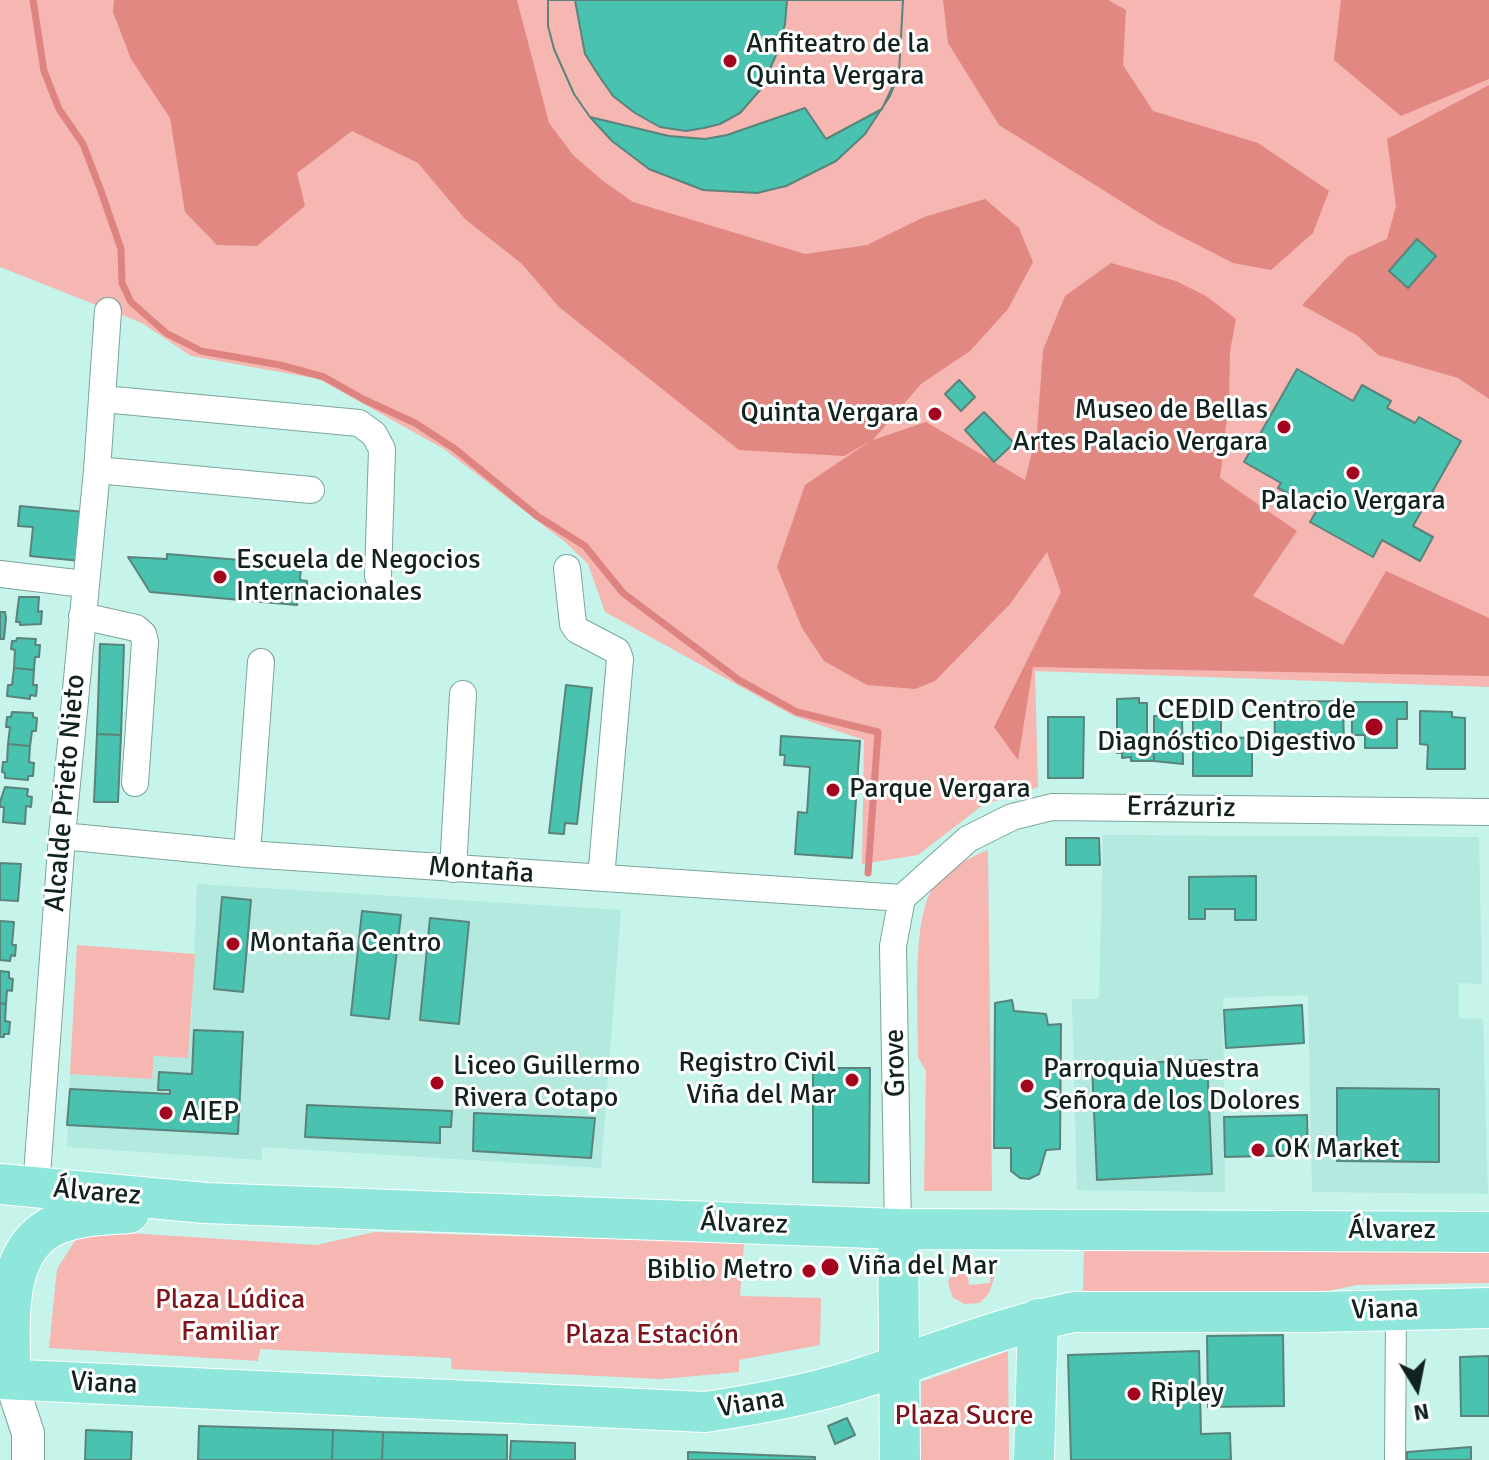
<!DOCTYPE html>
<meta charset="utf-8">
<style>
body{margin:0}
#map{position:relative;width:1489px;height:1460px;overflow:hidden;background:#c6f3ea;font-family:Signika,sans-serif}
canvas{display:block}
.north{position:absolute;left:1377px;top:1348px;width:80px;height:80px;-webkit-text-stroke:6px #fff;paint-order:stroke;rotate:170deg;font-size:22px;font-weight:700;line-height:32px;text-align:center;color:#11221f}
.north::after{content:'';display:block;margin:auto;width:28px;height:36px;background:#11221f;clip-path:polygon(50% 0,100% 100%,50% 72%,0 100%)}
</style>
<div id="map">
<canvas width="1489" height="1460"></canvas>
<div class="north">N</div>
</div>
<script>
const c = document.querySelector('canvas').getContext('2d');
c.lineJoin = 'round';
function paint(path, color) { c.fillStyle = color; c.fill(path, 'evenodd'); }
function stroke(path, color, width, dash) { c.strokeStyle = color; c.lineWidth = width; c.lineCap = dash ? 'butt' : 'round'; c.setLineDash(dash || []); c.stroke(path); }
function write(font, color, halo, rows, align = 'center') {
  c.font = font + ' Signika,sans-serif'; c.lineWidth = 6; c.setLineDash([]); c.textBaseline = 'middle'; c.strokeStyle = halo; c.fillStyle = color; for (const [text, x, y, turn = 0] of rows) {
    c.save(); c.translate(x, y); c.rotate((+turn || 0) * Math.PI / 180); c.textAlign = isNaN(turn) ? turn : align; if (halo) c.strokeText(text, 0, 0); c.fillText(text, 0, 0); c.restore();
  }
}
const built = new Path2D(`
 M1103 835 1479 837 1482 984 1459 983V1018L1483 1019 1488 1194 1312 1192 1308 995 1223 998 1225 1192 1077 1190 1072 999H1099Z
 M197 884 621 910 601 1168 262 1147V1160L67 1147 70 1074 152 1079 154 1056 188 1058 192 1013Z`);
const green = new Path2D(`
 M0 0H1489V687L1035 671 1038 787 983 805 918 855 862 864 864 740 794 716 605 612 588 564 565 542 444 449 319 379 191 356 142 323 0 267Z
 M988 850 992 1191H924L926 1071 918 1057C919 1016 910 913 936 884 950 868 968 858 988 850Z
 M77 945 195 954 188 1058 154 1056 152 1079 70 1074Z
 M96 1231 316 1245 375 1232 744 1243 740 1296 821 1298 820 1345 739 1360V1372L661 1379 452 1369 451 1358 260 1349 258 1361 49 1348 57 1269 80 1233Z
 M1084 1248 1489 1252V1283L1357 1285 1300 1297 1083 1295Z
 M991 1258 997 1269 989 1293 980 1303 965 1304 953 1298 948 1283 951 1271 966 1262 969 1285 990 1283Z
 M1008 1351 1009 1460H920L921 1382Z`);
const forest = new Path2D(`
 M114 0H517L549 123 573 155 603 181 633 202 805 254 867 245 924 217 985 199 1019 228 1033 262 1008 309 970 351 921 384 873 440 926 422 1025 480 1037 432 1043 350 1065 296 1111 263 1176 281 1206 296 1236 319 1230 351 1229 400 1220 478 1297 531 1253 596 1343 645 1386 571 1489 618V676L1033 667 1018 760 994 727 1061 592 1047 552 1010 604 935 681 915 689 867 685 824 661 802 628 777 567 805 485 870 441 844 456 739 450 559 307 522 264 465 219 418 163 352 131 297 173 305 206 257 246 217 245 185 212 170 118 131 59 113 12Z
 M943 0H1108L1126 10 1123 65 1153 111 1258 143 1329 191 1313 233 1271 270 1233 263 1159 225 999 125 948 43Z
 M1341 0H1489V79L1401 116 1334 60Z
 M1489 85V399L1458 378 1378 355 1358 336 1302 305 1347 257 1387 239 1396 206 1387 139Z`);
const stream = new Path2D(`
 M33 0 44 71 59 109 83 144 101 191 121 249 122 283 131 302 166 333 201 351 280 365 324 377 363 399 415 423 455 449 537 516 585 546 623 593 739 680 797 712 878 732 868 873`);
const building = new Path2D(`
 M548 0H575L585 54 599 76 613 96 635 113 660 127 686 131 704 128 720 124 740 113 761 89 777 53 785 24 787 0H903L899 73 890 96 865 134 836 161 786 186 757 193 703 190 649 169 612 141 590 117 574 94 554 49 548 26Z
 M548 0H903L899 73 882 109 826 139 805 108 727 135 705 139 669 136 590 117 574 94 554 49 548 26Z
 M1417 239 1436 256 1408 288 1389 271Z
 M1297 369 1353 401 1362 385 1391 401 1387 408 1415 423 1419 417 1461 441 1413 526 1433 537 1420 561 1382 540 1373 557 1310 522 1320 505 1305 496 1302 501 1278 488 1281 483 1244 462Z
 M959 380 975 397 961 411 945 394Z
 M984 412 1014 443 994 462 965 430Z
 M20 506 85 512 81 561 30 556 33 527 18 526Z
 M167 554 301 565 300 580 307 581V588L299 587 297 605 150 592 128 557 167 559Z
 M19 597H39L38 612 42 611 41 624 20 625V622H16Z
 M0 612H5L6 618 4 639H0Z
 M17 638 36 639 35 645H40L39 657H35L34 670 14 668 15 650 11 649 12 641H16Z
 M100 644 124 645 121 735 97 734Z
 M14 668 34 670 33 685H37L36 696 30 695V699L7 696 8 685H12Z
 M566 685 592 688 577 824 565 823 564 834 549 833Z
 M1139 698V703H1147V737H1154V761H1131V757L1122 758V753H1117V699Z
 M1343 701 1344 748H1324V734L1275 735 1274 702Z
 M1352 702H1407V719H1397V748H1365V735H1352Z
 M1193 711H1221V737L1252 738V776H1193Z
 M1420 711 1452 712V717L1465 718V769H1427L1428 745 1420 744Z
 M12 712 33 713V717L37 718 36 731H32L30 746 8 744 10 727H6L7 717H11Z
 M1154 716H1182L1183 764 1154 761Z
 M1048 717H1084L1083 778H1048Z
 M97 734 121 735 118 802H94Z
 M781 736 860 741 852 858 795 854 798 812 807 813 810 767 784 765 785 755H780Z
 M8 744 30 746 29 762 34 763 33 776H28V780L5 778V773L2 772 3 762H7Z
 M5 787 28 789 27 796 32 797 31 807 26 806 25 824 3 822 4 807H0V802Z
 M1066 838H1099L1100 865H1066Z
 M0 863 21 864 18 901 0 900Z
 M1256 876V920H1235V909H1205V919H1189V877Z
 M222 897 251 900 243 992 214 989Z
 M362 911 401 915 389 1019 351 1015Z
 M430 918 469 922 459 1024 420 1020Z
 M0 921 14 922 12 945H16L15 956 11 955 10 961 0 960Z
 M0 971 9 972V978L13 979 12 991 7 990 6 1004 0 1003Z
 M1012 1000 1014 1011 1046 1014 1048 1025 1061 1024 1060 1149 1046 1150 1039 1174 1029 1179 1020 1178 1011 1171V1148H994L995 1003Z
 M0 1003 6 1004 5 1021 10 1022 9 1034H4V1037H0Z
 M1302 1005 1304 1043 1226 1048 1224 1010Z
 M194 1030 243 1032 238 1134 67 1125 70 1089 170 1094V1090H158L159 1072 192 1074Z
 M1207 1060 1212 1174 1097 1180 1092 1065Z
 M813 1068H870L869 1183 813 1182Z
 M1337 1088 1439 1089V1162L1337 1161Z
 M307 1105 452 1111 451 1127H440V1143L305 1137Z
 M474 1113 595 1118 591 1158 473 1151Z
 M1307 1115 1308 1155 1225 1157 1224 1117Z
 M1283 1335 1284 1406 1208 1407 1207 1336Z
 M1199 1351 1201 1434 1230 1433 1231 1460H1071L1068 1355Z
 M1489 1356V1416H1461L1460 1357Z
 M847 1418 855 1435 835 1444 828 1426Z
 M199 1426 333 1430 332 1460H198Z
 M86 1430 132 1432 131 1460H85Z
 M333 1430 383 1432 382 1460H332Z
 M383 1432 507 1435V1460H382Z
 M511 1441 575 1443V1460H510Z
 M1471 1447V1460H1407V1452Z
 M688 1452 815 1457V1460H688Z`);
const pedestrian = new Path2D(`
 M1395 1460 1396 1309`);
const minor = new Path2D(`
 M103 399 359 423 374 434 382 449 378 576
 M97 470 311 490
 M567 568 573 624 577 630 617 651 620 659 601 878
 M0 574 84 584
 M82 616 136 628 143 634 145 642 135 783
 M62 836 247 854 902 898
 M247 854 261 662
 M453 869 463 694
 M902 898 968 839 1012 817 1052 807 1489 812
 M36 1188 62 836 97 470 108 311
 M898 1229 893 946 902 898`);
const tertiary = new Path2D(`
 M10 1379 28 1433V1460`);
const primary = new Path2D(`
 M0 1184 205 1203 898 1229 1489 1232
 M898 1229 900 1460
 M0 1379 705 1412C760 1404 814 1394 868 1376 936 1354 1003 1326 1074 1312H1316L1489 1308
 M10 1379C11 1330 0 1255 51 1227 74 1215 104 1215 129 1213
 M1034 1460 1038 1319`);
const markers = [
 [730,61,8,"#a3051e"],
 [935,414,8,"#a3051e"],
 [1284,427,8,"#a3051e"],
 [1353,473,8,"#a3051e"],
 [220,577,8,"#a3051e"],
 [1374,727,10,"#a3051e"],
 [833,790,8,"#a3051e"],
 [233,944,8,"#a3051e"],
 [852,1080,8,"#a3051e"],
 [437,1083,8,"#a3051e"],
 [1027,1086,8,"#a3051e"],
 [166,1113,8,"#a3051e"],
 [1258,1150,8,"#a3051e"],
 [830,1267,10,"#a3051e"],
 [809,1271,8,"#a3051e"],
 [1134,1394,8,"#a3051e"]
];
const poiNames = [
 ["Anfiteatro de la",746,45],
 ["Quinta Vergara",746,77],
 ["Museo de Bellas",1268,411,"right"],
 ["Artes Palacio Vergara",1268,443,"right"],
 ["Quinta Vergara",919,414,"right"],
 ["Palacio Vergara",1353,502,"center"],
 ["Escuela de Negocios",236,561],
 ["Internacionales",236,593],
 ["CEDID Centro de",1356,711,"right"],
 ["Diagnóstico Digestivo",1356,743,"right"],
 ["Parque Vergara",849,790],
 ["Montaña Centro",249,944],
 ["Registro Civil",836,1064,"right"],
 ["Viña del Mar",836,1096,"right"],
 ["Liceo Guillermo",453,1067],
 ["Rivera Cotapo",453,1099],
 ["Parroquia Nuestra",1043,1070],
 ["Señora de los Dolores",1043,1102],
 ["AIEP",182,1113],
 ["OK Market",1274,1150],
 ["Viña del Mar",848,1267],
 ["Biblio Metro",793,1271,"right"],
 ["Ripley",1150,1394]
];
const streetNames = [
 ["Alcalde Prieto Nieto",66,793,-85],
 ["Errázuriz",1181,808,1],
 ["Montaña",481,871,4],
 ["Grove",896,1063,-91],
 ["Álvarez",97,1193,5],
 ["Álvarez",744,1224,2],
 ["Álvarez",1392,1231],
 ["Viana",1385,1310,-2],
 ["Viana",104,1384,3],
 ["Viana",751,1404,-9]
];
const parkNames = [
 ["Plaza Lúdica",230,1301],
 ["Familiar",230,1333],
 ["Plaza Estación",652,1336],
 ["Plaza Sucre",964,1417]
];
paint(built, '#b3e9de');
paint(green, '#f6b6b1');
paint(forest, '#e28883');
stroke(stream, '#de8480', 7);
paint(building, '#49c2af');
stroke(building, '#59837b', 2);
stroke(pedestrian, '#7aa59c', 22);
stroke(minor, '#7aa59c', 28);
stroke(tertiary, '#7aa59c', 34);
stroke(primary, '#fff', 42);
stroke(pedestrian, '#fff', 20);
stroke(minor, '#fff', 26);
stroke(tertiary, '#fff', 32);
stroke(primary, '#8ee7da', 40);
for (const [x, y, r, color] of markers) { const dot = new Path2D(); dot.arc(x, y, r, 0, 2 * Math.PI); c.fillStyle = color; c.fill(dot); stroke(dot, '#fff', 3); }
write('28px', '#11221f', '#fff', poiNames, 'left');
write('28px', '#11221f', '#fff', streetNames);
write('28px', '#7f141c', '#fff', parkNames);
</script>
